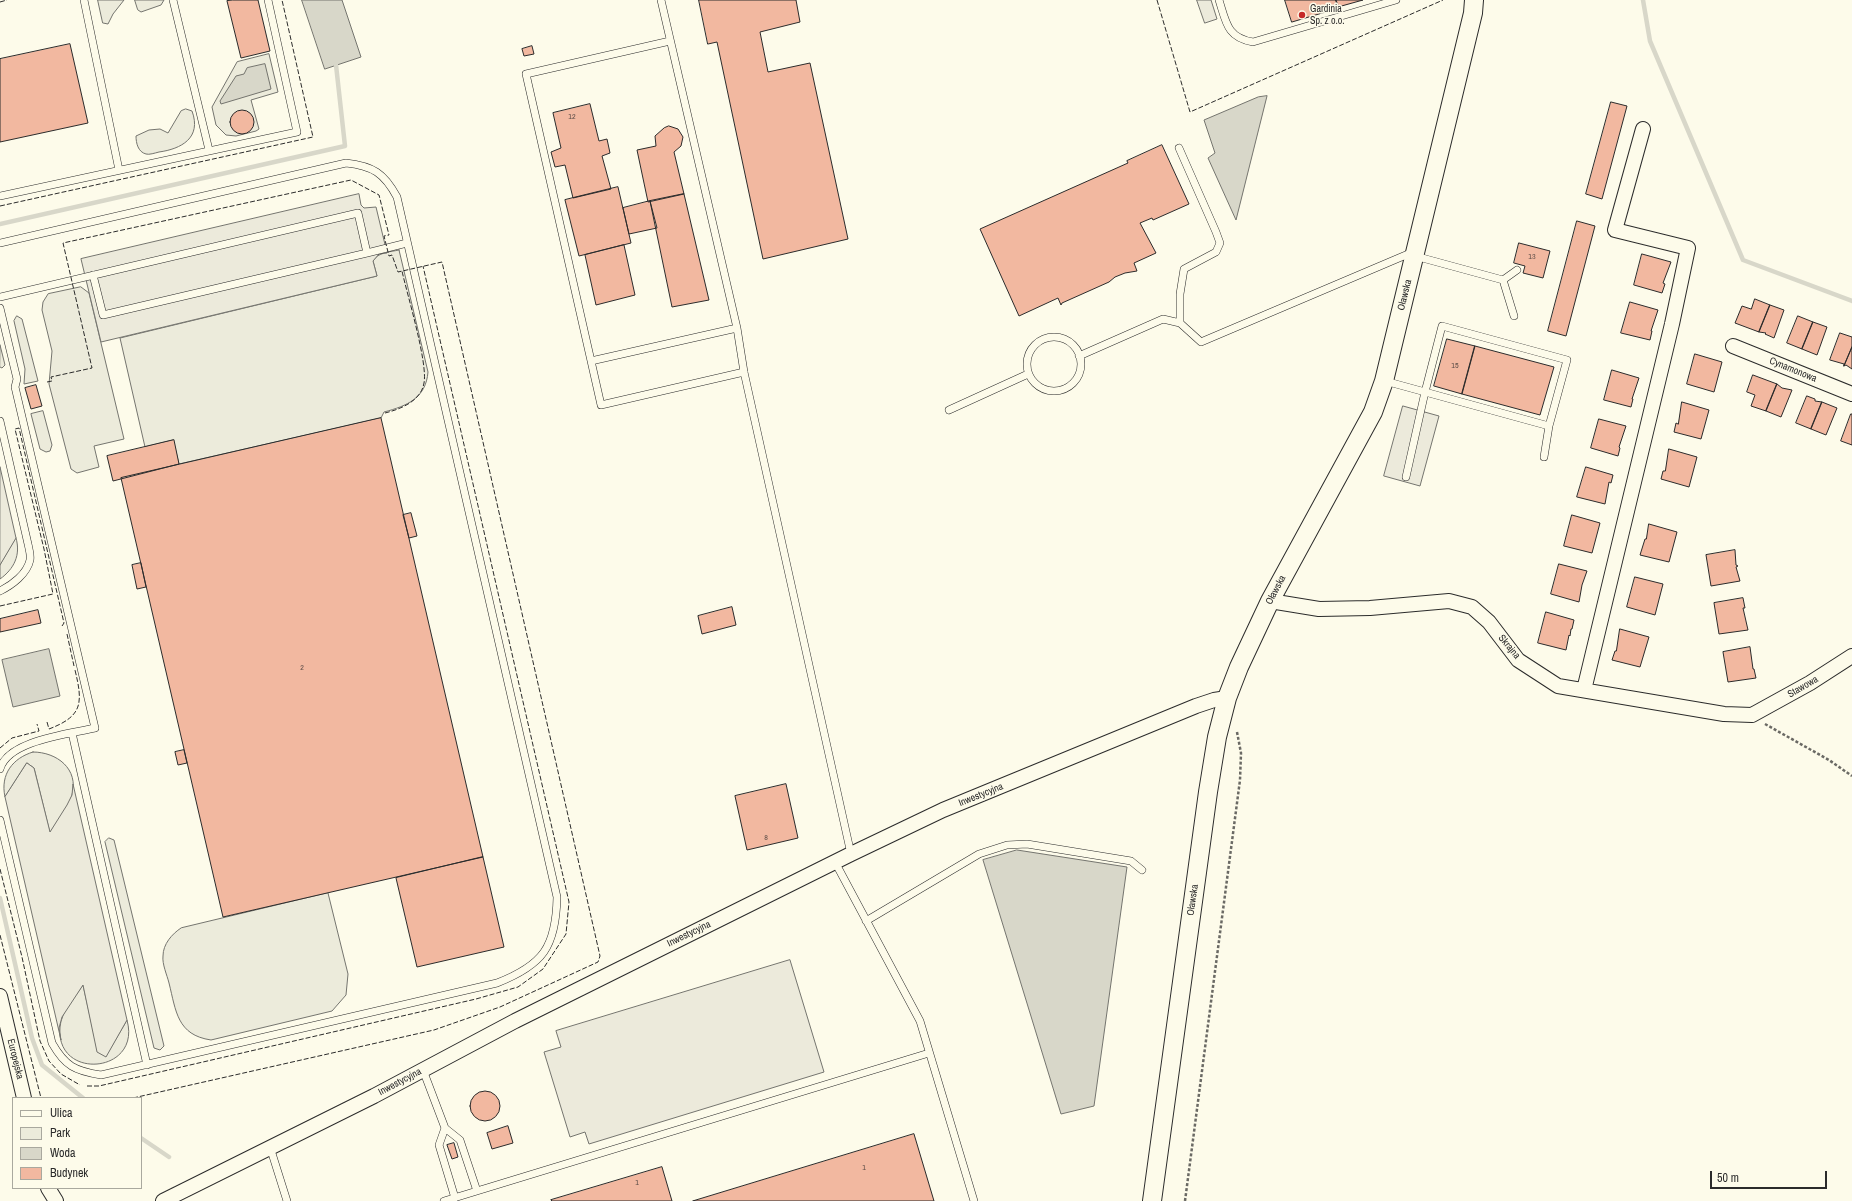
<!DOCTYPE html>
<meta charset="utf-8">
<style>
body{margin:0}
#map{position:relative;width:1852px;height:1201px;overflow:hidden;background:#fdfbea;font-family:"Archivo Narrow",sans-serif}
canvas{display:block}
.legend{position:absolute;left:12px;top:1097px;width:130px;height:92px;box-sizing:border-box;background:#fdfbea;border:1px solid #a9a89e;margin:0;padding:5px 7px;list-style:none;font-size:12px;color:#2b2b2b}
.legend li{display:flex;align-items:center;gap:8px;height:20px}
.legend b{width:20px;border:1px solid #a9a89e}
.scale{position:absolute;left:1710px;top:1171px;width:117px;height:18px;box-sizing:border-box;border:2px solid #2b2b2b;border-top:0;padding-left:5px;font-size:12px;line-height:14px;white-space:nowrap;color:#2b2b2b;-webkit-text-stroke:3px #fdfbea;paint-order:stroke}
</style>
<div id="map">
<canvas width="1852" height="1201"></canvas>
<ul class="legend">
<li><b style="height:5px;background:#fdfbea"></b>Ulica</li>
<li><b style="height:11px;background:#ecebdb"></b>Park</li>
<li><b style="height:11px;background:#d8d7c9"></b>Woda</li>
<li><b style="height:11px;background:#f2b8a0"></b>Budynek</li>
</ul>
<div class="scale">50 m</div>
</div>
<script>
const c = document.querySelector('canvas').getContext('2d');
c.lineJoin = 'round';
function paint(path, color) { c.fillStyle = color; c.fill(path, 'evenodd'); }
function stroke(path, color, width, dash) { c.strokeStyle = color; c.lineWidth = width; c.lineCap = dash ? 'butt' : 'round'; c.setLineDash(dash || []); c.stroke(path); }
function write(font, color, halo, rows, align = 'center') {
  c.font = font + ' "Archivo Narrow",sans-serif'; c.lineWidth = 3; c.setLineDash([]); c.textBaseline = 'middle'; c.strokeStyle = halo; c.fillStyle = color; for (const [text, x, y, turn = 0] of rows) {
    c.save(); c.translate(x, y); c.rotate((+turn || 0) * Math.PI / 180); c.textAlign = isNaN(turn) ? turn : align; if (halo) c.strokeText(text, 0, 0); c.fillText(text, 0, 0); c.restore();
  }
}
const green = new Path2D(`
 M98 0H124L113 14 108 24 103 23Z
 M135 0H164L161 5 141 12 138 10Z
 M269 54 278 92 251 100 259 129 256 131 236 136 226 135 216 125 212 107 237 62Z
 M186 109 192 111C202 138 181 149 159 152 155 153 149 155 146 154 138 152 136 143 136 136L149 130 160 129 168 133 181 111Z
 M399 250 428 372C426 398 407 406 384 412L381 418 179 464 173 440 145 447 120 338 377 276 373 261C378 252 390 252 399 250Z
 M81 287 89 293 124 439 94 446 99 467 77 473 71 469 49 384 52 351 42 310 43 302 48 294Z
 M17 316 22 319 38 381 24 384 25 369 14 321Z
 M0 345 5 365 2 368 0 367Z
 M43 411 52 445 50 451 46 452 40 449 31 414Z
 M16 538C21 555 14 569 0 579V565Z
 M33 752C57 752 79 769 72 795 68 809 57 821 50 833L34 768 27 763 5 797C0 774 13 758 33 752Z
 M109 838 114 840 164 1046 160 1050 154 1048 105 842Z
 M328 893 348 974 346 995 332 1011 211 1040C177 1035 176 1011 169 983 167 975 162 964 163 956 163 944 172 934 181 928Z
 M83 985 98 1052 106 1056 127 1020C142 1074 55 1081 60 1027 61 1012 75 997 83 985Z`);
const parking = new Path2D(`
 M1197 0H1211L1217 19 1205 23Z
 M359 194 361 205 364 208 376 207 387 253 379 254 373 261 377 276 101 342 81 259Z
 M1403 406 1439 416 1420 486 1384 476Z
 M0 467 16 538 0 565Z
 M27 763 34 768 50 832 67 805 72 795 73 784 127 1020 106 1057 97 1052 83 985 62 1017 59 1028 61 1040 5 797Z
 M790 960 824 1072 589 1144 585 1132 570 1137 544 1052 561 1047 556 1031Z`);
const water = new Path2D(`
 M302 0H342L361 57 325 69Z
 M265 64 271 89 221 104 220 101 236 76 244 74 247 68Z
 M1267 96 1236 220 1208 158 1215 153 1204 120 1258 97Z
 M49 649 60 696 13 707 2 660Z
 M1017 850 1127 867 1094 1106 1061 1114 983 860Z`);
const stream = new Path2D(`
 M1643 0 1650 41 1743 260 1852 301
 M0 224 345 146 336 65
 M0 898 32 1038 42 1065 83 1098
 M141 1138 169 1157`);
const building = new Path2D(`
 M233 0H258L270 51 241 58 227 1Z
 M699 0H796L800 22 760 32 768 72 810 63 848 239 763 259 717 42 708 44Z
 M1285 0H1336L1339 8 1292 22Z
 M1336 0H1363L1338 7Z
 M70 44 88 123 0 142V59Z
 M532 46 534 54 524 56 522 49Z
 M1611 102 1627 106 1602 199 1586 194Z
 M590 104 599 141 607 139 610 153 602 156 611 189 573 198 565 165 555 167 551 152 561 148 553 113Z
 M230 122a12 12 0 1 1 24 0a12 12 0 1 1-24 0Z
 M669 126 678 129 683 137 681 146 674 152 684 194 648 202 637 150 656 146 655 136 664 128Z
 M1162 145 1189 204 1153 220 1152 218 1140 223 1156 253 1134 263 1137 271 1125 273 1115 277 1109 282 1062 303 1061 305 1058 298 1019 316 980 229 1128 163 1127 161Z
 M618 187 631 243 579 256 565 200Z
 M684 194 709 300 672 307 650 201Z
 M650 201 657 228 629 234 623 208Z
 M1577 221 1595 226 1566 336 1548 331Z
 M1519 243 1550 251 1543 278 1523 273 1525 266 1514 263Z
 M624 245 635 295 596 305 585 255Z
 M1642 254 1671 262 1663 283 1665 284 1662 293 1634 285Z
 M1755 299 1770 305 1759 332 1735 323 1742 306 1751 309Z
 M1630 302 1658 310 1651 331H1652L1650 340 1621 333Z
 M1770 305 1784 310 1774 338 1765 334 1766 333 1759 332Z
 M1798 316 1813 322 1802 349 1787 343Z
 M1813 322 1827 327 1817 355 1802 349Z
 M1840 333 1852 337V347L1844 366V364L1830 360Z
 M1447 339 1475 346 1462 394 1434 386Z
 M1475 346 1554 367 1540 415 1462 394Z
 M1852 347V369L1846 365 1844 366Z
 M1695 354 1722 362 1714 392 1687 384Z
 M1612 370 1639 378 1632 399H1633L1631 407 1604 400Z
 M1753 375 1777 384 1766 411 1751 406 1755 395 1747 392Z
 M1777 384 1782 388 1792 390 1781 417 1766 411Z
 M36 385 42 406 31 409 25 388Z
 M1807 396 1815 399V401L1822 402 1811 429 1796 423Z
 M1682 402 1709 410 1701 439 1674 432 1676 423 1678 424Z
 M1822 402 1837 408 1826 435 1811 429Z
 M1851 414H1852V445L1841 441Z
 M381 418 483 857 223 917 121 478Z
 M1599 419 1626 426 1619 447 1620 448 1618 456 1591 448Z
 M174 440 179 464 113 481 107 456Z
 M1669 449 1697 457 1689 487 1661 479 1663 471H1665Z
 M1586 467 1613 475 1611 483 1609 482 1605 504 1577 497Z
 M411 513 417 536 409 538 403 515Z
 M1572 515 1600 523 1592 553 1564 546Z
 M1649 524 1677 532 1669 562 1640 555 1645 539H1646Z
 M1735 550 1736 565 1738 566 1736 567 1740 581 1711 586 1706 555Z
 M141 563 146 587 137 589 132 565Z
 M1559 564 1587 571 1582 585 1579 602 1551 594Z
 M1635 577 1663 584 1655 615 1627 607Z
 M1743 598 1745 608H1743L1748 630 1719 634 1714 603Z
 M732 607 736 625 702 634 698 616Z
 M38 610 41 623 0 632V619Z
 M1546 612 1574 620 1572 629H1571L1570 636 1569 635 1566 650 1538 643Z
 M1620 629 1649 637 1640 667 1612 660 1615 651H1616Z
 M1750 647 1753 669H1754L1756 678 1728 682 1723 652Z
 M184 750 187 763 178 765 175 752Z
 M786 784 798 838 747 850 735 796Z
 M483 857 504 947 417 967 396 878Z
 M470 1106a15 15 0 1 1 30 0a15 15 0 1 1-30 0Z
 M508 1126 513 1143 492 1149 487 1133Z
 M914 1134 934 1201H693Z
 M454 1143 458 1157 452 1159 447 1145Z
 M662 1167 672 1201H552L551 1200Z`);
const path = new Path2D(`
 M1765 724 1829 760 1852 776
 M1185 1201 1240 780 1241 753 1237 732`);
const service = new Path2D(`
 M84 0 119 170
 M173 0 209 150
 M661 0 737 328 744 372 851 854
 M1219 0C1226 22 1227 38 1253 42L1396 0
 M670 41 526 74 601 405 744 372
 M1179 148 1216 232 1220 243 1216 252 1184 269 1180 294V323
 M0 196 297 132 268 0
 M0 243 346 163C373 166 384 173 397 197L557 897C556 947 543 965 497 983L101 1075C75 1071 65 1066 52 1043L0 820
 M367 253 407 243
 M1415 256 1503 280 1514 316
 M1503 280 1517 270
 M0 297 358 213 367 253 103 315 93 275
 M0 308 17 379 15 387 95 728C70 734 8 740 0 769
 M1027 364a27 27 0 1 1 54 0a27 27 0 1 1-54 0Z
 M1079 356 1163 319 1180 323 1201 342 1413 252
 M591 361 737 328
 M1385 381 1549 426 1567 360 1442 326 1425 392 1406 477
 M949 410 1028 374
 M0 421 28 544C29 549 31 555 30 560 27 574 12 585 0 591
 M1544 457 1549 426
 M72 733 147 1065
 M835 862 920 1021 974 1201
 M866 921 979 854 1007 845 1027 844 1131 861 1142 870
 M423 1070 445 1128 460 1140 477 1191
 M445 1128 439 1145 455 1198
 M270 1147 287 1201
 M444 1201 929 1053`);
const minor = new Path2D(`
 M1733 346 1852 394
 M1270 601 1319 609 1370 608 1449 601 1472 607 1489 622 1518 660 1558 686 1724 714 1752 715 1810 683 1852 656
 M1584 690 1672 324 1688 248 1615 230 1643 129
 M0 996 24 1098
 M48 1188 56 1201
 M163 1201 374 1096 515 1021 851 854 943 810 1196 706 1214 700 1227 698`);
const tertiary = new Path2D(`
 M1152 1201 1208 792 1217 737 1227 698 1239 667 1270 601 1373 412 1384 381 1473 13 1474 0`);
const fence = new Path2D(`
 M1157 0 1190 112 1443 0
 M0 2 7 0
 M0 206 313 137 282 0
 M47 382 52 381 51 377 92 368 63 243 351 180 379 195 389 235
 M385 413C401 409 421 401 424 383 428 363 407 294 402 271
 M0 606 53 594 44 549 15 429 19 428 64 623 62 626
 M67 634 74 666
 M47 722 49 729C83 716 83 703 75 670
 M0 748 12 738 39 731 37 724
 M0 869 22 957 40 1041 49 1061 61 1074 80 1085
 M0 935 41 1098
 M87 1086H99L476 999 518 987 543 969 566 934 569 902 423 266
 M133 1098 434 1030 500 1007 598 962 600 956 442 262 398 272 392 255 389 256 384 236 389 235`);
const markers = [
 [1302,15,4,"#c62828"]
];
const numberNames = [
 ["12",572,117],
 ["13",1532,257],
 ["15",1455,366],
 ["2",302,668],
 ["8",766,838],
 ["1",864,1168],
 ["1",637,1183]
];
const poiNames = [
 ["Gardinia",1310,9],
 ["Sp. z o.o.",1310,21]
];
const streetNames = [
 ["Oławska",1405,295,-76],
 ["Cynamonowa",1793,370,22],
 ["Oławska",1276,590,-62],
 ["Skrajna",1509,647,50],
 ["Stawowa",1803,687,-30],
 ["Inwestycyjna",981,795,-22],
 ["Oławska",1193,900,-82],
 ["Inwestycyjna",689,934,-26],
 ["Europejska",15,1059,76],
 ["Inwestycyjna",400,1082,-28]
];
paint(green, '#ecebdb');
stroke(green, '#74746e', 1);
paint(parking, '#eceadb');
stroke(parking, '#74746e', 1);
paint(water, '#d8d7c9');
stroke(water, '#74746e', 1);
stroke(stream, '#d8d7c9', 4.5);
paint(building, '#f2b8a0');
stroke(building, '#2b2b2b', 1);
stroke(service, '#2b2b2b', 8);
stroke(minor, '#2b2b2b', 16);
stroke(tertiary, '#2b2b2b', 20);
stroke(path, '#6a6964', 2.5, [3, 2]);
stroke(service, '#fdfbea', 7);
stroke(minor, '#fdfbea', 14);
stroke(tertiary, '#fdfbea', 18);
stroke(fence, '#2b2b2b', 1, [5, 2]);
for (const [x, y, r, color] of markers) { const dot = new Path2D(); dot.arc(x, y, r, 0, 2 * Math.PI); c.fillStyle = color; c.fill(dot); stroke(dot, '#fdfbea', 1.5); }
write('8px', '#5d4e48', null, numberNames);
write('10px', '#2b2b2b', '#fdfbea', poiNames, 'left');
write('10px', '#2b2b2b', '#fdfbea', streetNames);
</script>
